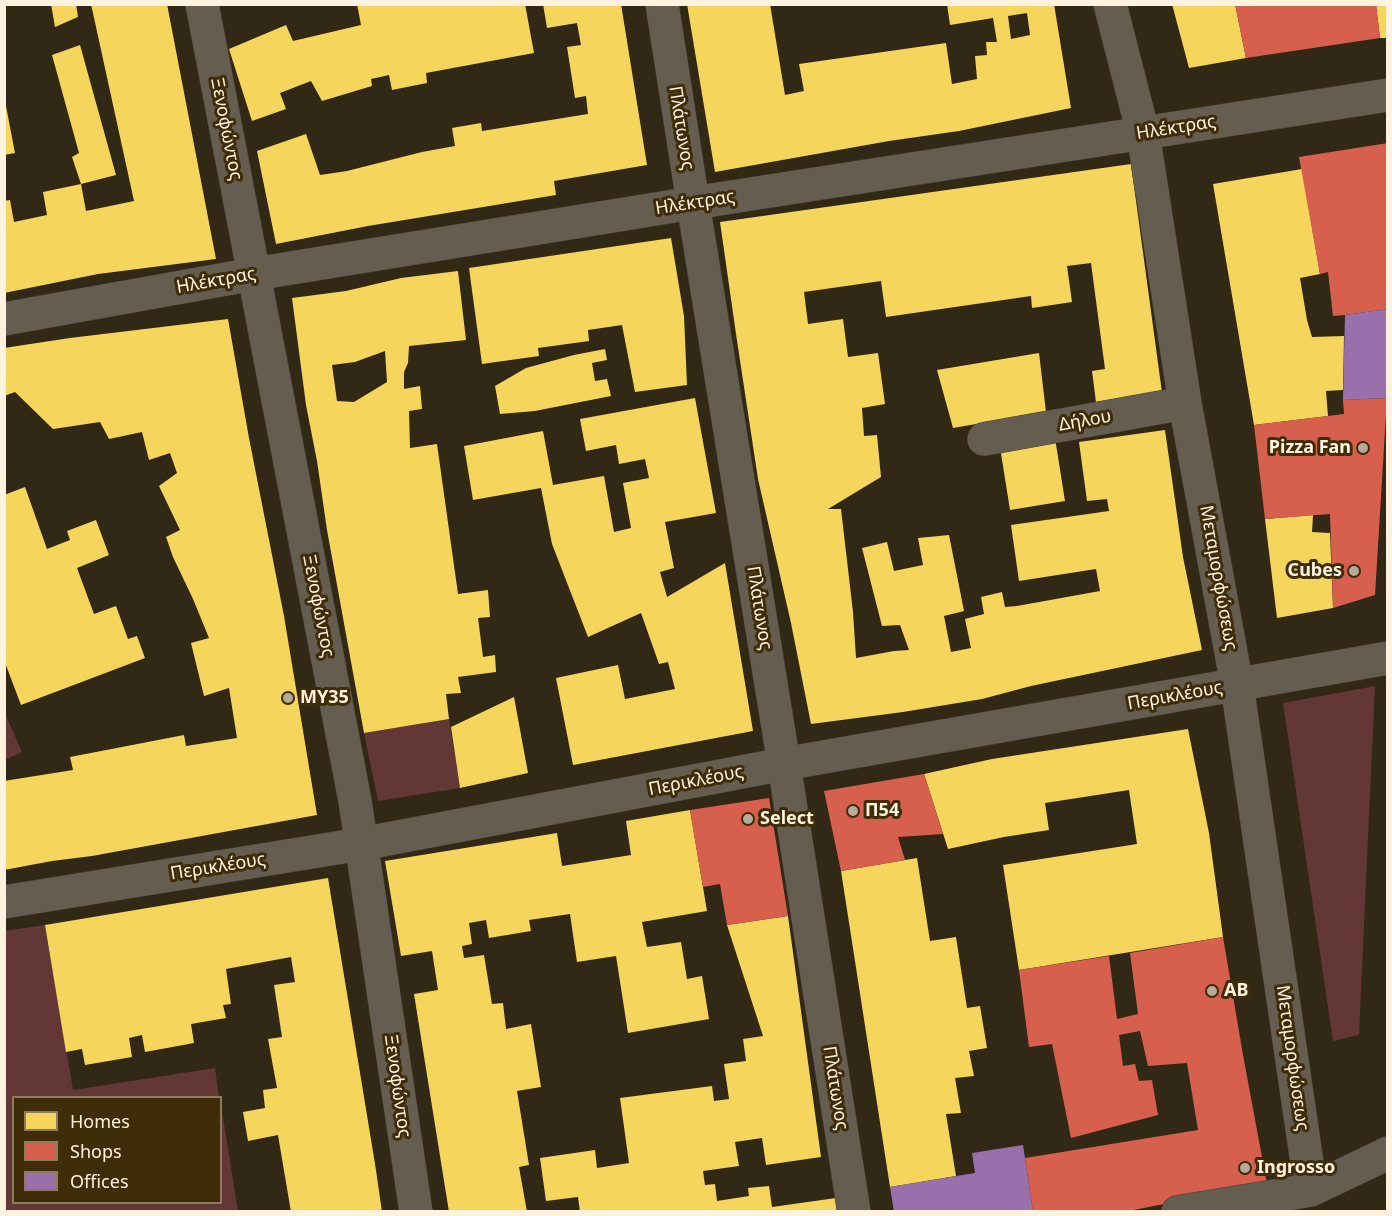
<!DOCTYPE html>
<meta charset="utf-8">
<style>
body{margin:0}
#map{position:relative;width:1392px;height:1216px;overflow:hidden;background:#322816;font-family:"Noto Sans",sans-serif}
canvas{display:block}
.frame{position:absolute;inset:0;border:6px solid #fff3e0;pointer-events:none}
.legend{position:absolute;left:12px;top:1096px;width:210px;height:108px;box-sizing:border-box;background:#3f2c09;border:2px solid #8c7c5f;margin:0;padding:8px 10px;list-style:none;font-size:18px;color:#fff3e0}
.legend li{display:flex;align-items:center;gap:12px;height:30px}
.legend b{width:30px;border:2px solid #8c7c5f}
</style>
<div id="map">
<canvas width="1392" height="1216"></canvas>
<div class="frame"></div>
<ul class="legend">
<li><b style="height:16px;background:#f6d55c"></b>Homes</li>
<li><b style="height:16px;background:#d6604d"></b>Shops</li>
<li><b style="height:16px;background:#9970ab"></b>Offices</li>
</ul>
</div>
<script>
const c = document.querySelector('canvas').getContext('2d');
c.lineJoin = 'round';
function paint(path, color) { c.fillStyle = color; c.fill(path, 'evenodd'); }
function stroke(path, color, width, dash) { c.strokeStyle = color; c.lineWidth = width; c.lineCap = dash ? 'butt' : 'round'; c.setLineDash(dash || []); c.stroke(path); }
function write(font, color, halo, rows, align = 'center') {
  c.font = font + ' "Noto Sans",sans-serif'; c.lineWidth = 6; c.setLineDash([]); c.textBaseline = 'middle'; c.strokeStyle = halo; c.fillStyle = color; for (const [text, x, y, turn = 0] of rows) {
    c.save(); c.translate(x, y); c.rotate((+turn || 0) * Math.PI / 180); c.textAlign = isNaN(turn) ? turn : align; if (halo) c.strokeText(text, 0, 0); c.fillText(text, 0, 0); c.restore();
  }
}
const green = new Path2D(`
 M1375 686 1359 1035 1333 1041 1283 703Z
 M4 711 22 752 5 760H4Z
 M449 719 460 788 378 801 364 733Z
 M45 925 73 1090 215 1068 219 1097 14 1098V1202H220L221 1105 238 1211H5L4 931Z`);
const homes = new Path2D(`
 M51 4H76L78 17 55 27Z
 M91 4H167L216 259 98 274 4 293V201L10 200 14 222 47 215 43 192 81 184 86 211 134 201Z
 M357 4H525L534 53 426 73 427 83 392 90 389 75 371 79 372 86 322 101 311 81 280 93 286 109 252 121 229 49 286 25 293 41 361 25Z
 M543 4H621L647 165 554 181 556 195 368 226 276 244 257 151 306 134 320 175 347 171 422 152 455 146 452 128 481 123 482 131 588 114 586 96 575 98 567 47 581 45 577 23 547 28Z
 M687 4H770L785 95 804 91 799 64 946 43 952 84 977 79 975 56 987 55 986 42H997L993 18 950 25 947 4H1054L1071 108 959 131 889 141 715 172ZM1027 13 1030 35 1011 39 1008 16Z
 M1172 4H1235L1246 58 1189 68Z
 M1376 5H1388V38H1380Z
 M80 45 116 175 81 184 72 157 79 153 52 55Z
 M4 106H6L15 153 4 155Z
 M1131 164 1163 400 1097 410 1092 371 1105 369 1091 263 1067 266 1072 302 1032 308 1031 296 886 317 881 281 804 292 808 324 843 319 848 357 878 353 885 404 862 408 864 436 877 435 881 477 828 509H841L853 612 856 658 894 651 909 650 900 625 882 626 862 548 887 542 894 571 923 565 918 538 949 535 964 611 944 616 951 652 971 648 965 619 984 614 981 597 1002 592 1005 607 1017 606 1100 591 1096 569 1019 581 1011 525 1109 511 1107 499 1087 501 1079 442 1165 430 1183 557 1202 650 1031 686 982 699 903 712 811 724 791 623 758 479 736 334 720 222Z
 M1302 169 1320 274 1300 278 1307 320 1312 337 1344 336 1343 390 1326 391 1328 416 1254 425 1213 184Z
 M671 238 684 316 687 385 635 392 622 325 588 330 589 341 538 348 539 356 482 364 469 268Z
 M458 271 466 340 409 346 408 363 404 372V389L420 386 422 409 409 411 410 448 437 444 458 594 488 590 490 617 478 618 483 657 495 655 496 672 458 677 461 693 446 694 449 719 364 733 327 530 317 461 306 405 292 298 346 291 401 278ZM385 351 387 382 354 402 337 401 332 365 355 362Z
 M228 319 249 438 284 616 317 815 92 856 52 861 4 870V781L73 770 70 757 184 735 186 746 237 738 229 688 204 696 191 643 209 638 193 599 173 557 166 537 180 530 159 486 177 473 170 453 149 460 142 432 109 439 100 422 53 429 15 392 4 396V348L70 338Z
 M605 349 607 360 592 363 595 381 607 379 611 396 535 411 500 414 495 386 526 368 574 355Z
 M1039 353 1046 412 953 428 937 370Z
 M695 398 716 513 665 522 674 568 660 572 667 597 725 563 753 731 573 765 556 678 618 665 625 699 675 689 668 662 659 664 641 613 588 637 552 544 541 488 473 500 464 446 543 431 553 485 604 476 614 532 631 528 623 483 649 478 645 459 619 464 616 445 586 451 580 419Z
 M1055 438 1065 501 1010 510 1000 447Z
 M25 487 47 549 70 540 67 531 96 520 109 555 77 568 94 614 116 606 128 639 137 636 145 658 21 705 4 660V495Z
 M1313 515 1312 532 1330 533 1333 608 1277 618 1265 519Z
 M514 697 528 773 460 788 451 727Z
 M1188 729 1209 833 1223 937 1019 970 1003 865 1137 844 1129 790 1045 803 1049 830 1004 837 948 849 924 774 992 759Z
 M690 810 707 911 642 922 647 947 681 942 687 979 702 976 709 1019 628 1033 616 956 577 962 570 914 529 920 531 931 489 938 486 920 469 923 472 944 462 946 464 958 484 955 492 1004 503 1003 506 1029 531 1024 541 1087 517 1091 529 1165 519 1167 527 1212H449L414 994 438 990 432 951 401 956 385 861 557 833 562 866 631 855 626 821Z
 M917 858 930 941 956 937 967 1008 980 1006 987 1048 969 1051 974 1076 955 1078 961 1113 946 1114 956 1176 890 1187 841 871Z
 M328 878 376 1170 382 1212H291L278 1135 248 1141 243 1112 265 1108 263 1090 277 1088 268 1039 282 1037 274 985 295 982 291 957 226 969 231 1004 223 1005 226 1018 191 1024 194 1043 145 1052 142 1035 129 1038 132 1057 85 1065 82 1049 66 1052 45 925Z
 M788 916 821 1157 766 1165 762 1138 735 1142 739 1166 703 1171 705 1185 715 1184 717 1201 749 1196 748 1188 769 1186 772 1207 836 1198 838 1212H580L578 1197 546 1201 540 1158 595 1150 597 1168 629 1163 620 1098 712 1086 714 1101 729 1099 724 1064 746 1061 743 1039 763 1036 727 925Z`);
const shops = new Path2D(`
 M1235 4H1376L1380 38 1246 58Z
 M1388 143V309L1345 315 1333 316 1328 272 1320 274 1299 157Z
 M1387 398 1375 595 1333 608 1330 514 1265 519 1254 425 1344 414 1343 400Z
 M924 774 943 834 898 837 905 860 841 871 824 791Z
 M769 798 788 916 727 925 720 884 703 887 690 810Z
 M1223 937 1243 1055 1267 1184 1123 1212H1033L1025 1158 1198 1130 1187 1063 1148 1066 1140 1031 1119 1035 1123 1066 1135 1064 1139 1081 1152 1080 1158 1115 1071 1138 1052 1044 1029 1047 1019 970 1109 956 1117 1019 1138 1014 1130 953Z`);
const offices = new Path2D(`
 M1388 309 1387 398 1343 400 1345 315Z
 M1023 1145 1033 1212H894L890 1187 975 1173 972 1153Z`);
const street = new Path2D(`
 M202 4 355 801 416 1212
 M662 4 693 203 784 764 854 1212
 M1110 4 1143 133 1185 403 1237 685 1311 1190
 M4 319 254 274 693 203 1388 95
 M984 439 1185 403
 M4 902 361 844 784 764 1388 658
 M1178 1212 1311 1190 1388 1153`);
const markers = [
 [1363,448,6,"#b7ac99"],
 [1354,571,6,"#b7ac99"],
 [288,698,6,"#b7ac99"],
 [853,811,6,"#b7ac99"],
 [748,819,6,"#b7ac99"],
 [1212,991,6,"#b7ac99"],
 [1245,1168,6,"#b7ac99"]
];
const streetNames = [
 ["Πλάτωνος",681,128,81],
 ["Ηλέκτρας",1176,128,-9],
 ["Ξενοφώντος",226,129,79],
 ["Ηλέκτρας",695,203,-9],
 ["Ηλέκτρας",216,281,-10],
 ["Δήλου",1085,421,-10],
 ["Μεταμορφώσεως",1218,578,80],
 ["Ξενοφώντος",318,606,79],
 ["Πλάτωνος",759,608,81],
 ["Περικλέους",1175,696,-10],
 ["Περικλέους",696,781,-11],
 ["Περικλέους",218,867,-9],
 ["Μεταμορφώσεως",1292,1058,82],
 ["Ξενοφώντος",397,1086,82],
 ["Πλάτωνος",835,1088,81]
];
const poiNames = [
 ["Pizza Fan",1351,448,"right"],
 ["Cubes",1342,571,"right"],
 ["MY35",300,698],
 ["Π54",865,811],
 ["Select",760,819],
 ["AB",1224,991],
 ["Ingrosso",1257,1168]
];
paint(green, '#623736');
paint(homes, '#f6d55c');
paint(shops, '#d6604d');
paint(offices, '#9970ab');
stroke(street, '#4b4335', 34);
stroke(street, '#655d50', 33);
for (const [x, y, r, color] of markers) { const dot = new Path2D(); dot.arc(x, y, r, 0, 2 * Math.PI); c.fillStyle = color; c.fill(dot); stroke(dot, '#3f2c09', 2); }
write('18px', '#fff3e0', '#3f2c09', streetNames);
write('bold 18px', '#fff3e0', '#3f2c09', poiNames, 'left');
</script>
